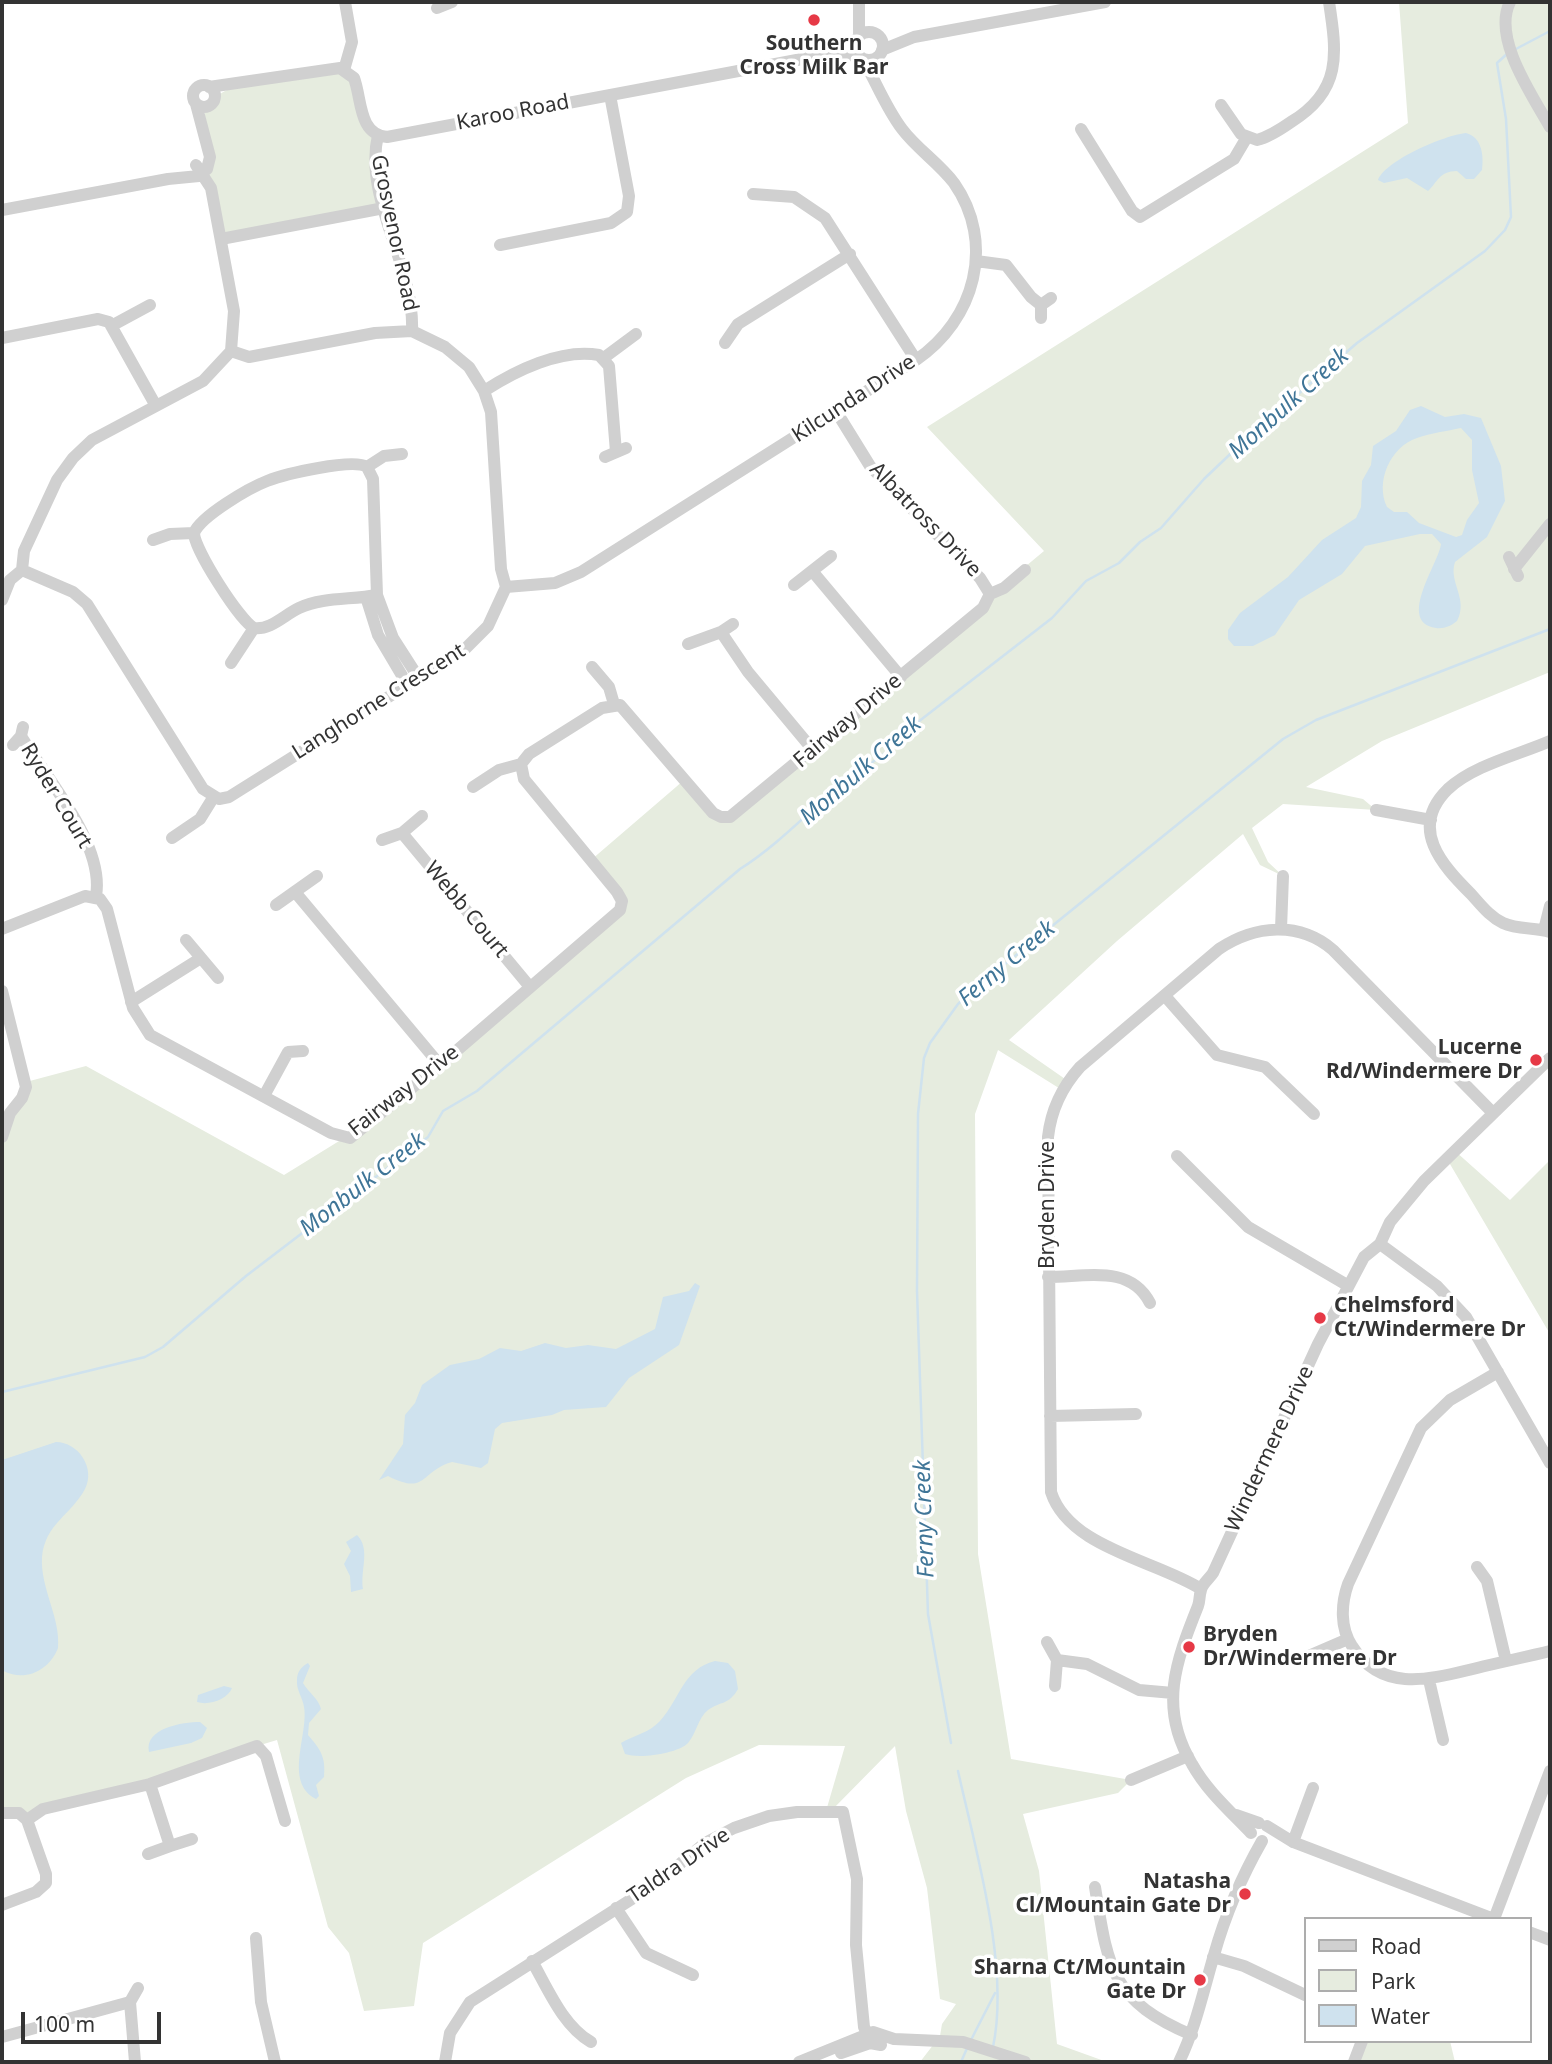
<!DOCTYPE html>
<style>
body{margin:0}
#map{position:relative;width:1552px;height:2064px;overflow:hidden;background:#fff;font-family:"Noto Sans",sans-serif}
canvas{display:block}
.frame{position:absolute;inset:0;border:4px solid #333;pointer-events:none}
.legend{position:absolute;left:1304px;top:1917px;width:228px;height:126px;box-sizing:border-box;background:#fff;border:2px solid #adadad;margin:0;padding:9px 12px;list-style:none;font-size:21px;color:#333}
.legend li{display:flex;align-items:center;gap:14px;height:35px}
.legend b{width:35px;border:2px solid #adadad}
.scale{position:absolute;left:21px;top:2012px;width:140px;height:32px;box-sizing:border-box;border:4px solid #333;border-top:0;padding-left:9px;font-size:21px;line-height:24px;white-space:nowrap;color:#333;-webkit-text-stroke:5px #fff;paint-order:stroke}
</style>
<div id="map">
<canvas width="1552" height="2064"></canvas>
<div class="frame"></div>
<ul class="legend">
<li><b style="height:9px;background:#d0d0d0"></b>Road</li>
<li><b style="height:19px;background:#e6ecdf"></b>Park</li>
<li><b style="height:19px;background:#cfe2ee"></b>Water</li>
</ul>
<div class="scale">100 m</div>
</div>
<script>
const c = document.querySelector('canvas').getContext('2d');
c.lineJoin = 'round';
function paint(path, color) { c.fillStyle = color; c.fill(path, 'evenodd'); }
function stroke(path, color, width, dash) { c.strokeStyle = color; c.lineWidth = width; c.lineCap = dash ? 'butt' : 'round'; c.setLineDash(dash || []); c.stroke(path); }
function write(font, color, halo, rows, align = 'center') {
  c.font = font + ' "Noto Sans",sans-serif'; c.lineWidth = 7; c.setLineDash([]); c.textBaseline = 'middle'; c.strokeStyle = halo; c.fillStyle = color; for (const [text, x, y, turn = 0] of rows) {
    c.save(); c.translate(x, y); c.rotate((+turn || 0) * Math.PI / 180); c.textAlign = isNaN(turn) ? turn : align; if (halo) c.strokeText(text, 0, 0); c.fillText(text, 0, 0); c.restore();
  }
}
const green = new Path2D(`
 M1399 2H1550V672L1382 741 1306 787 1363 799 1376 810 1283 804 1252 828 1268 862 1283 876 1260 865 1243 834 1117 941 1009 1040 1068 1081 1062 1090 998 1050 975 1114 978 1554 1011 1759 1131 1780 1118 1793 1023 1814 1039 1871 1057 2044 1107 2062H920L940 2036 942 2024 956 2004 940 1999 927 1888 906 1811 895 1746 831 1811H826L845 1746 759 1745 686 1778 423 1943 414 2006 364 2011 349 1953 328 1927 277 1740 34 1813H2V1137L26 1082 86 1066 284 1175 344 1138 622 904 591 860 676 787 685 779 724 818 1044 551 927 427 1408 123Z
 M346 71 373 132 384 208 221 239C216 214 194 128 207 107 212 99 219 94 227 90Z
 M1455 1151 1510 1200 1550 1160V1334L1447 1159Z
 M1362 2041H1450L1455 2062H1354Z`);
const water = new Path2D(`
 M1466 133C1482 137 1484 156 1482 170L1474 179H1466L1457 171C1439 171 1437 183 1428 191L1407 178 1384 183 1378 180C1386 160 1445 135 1466 133Z
 M1421 406 1445 417 1464 414 1481 418 1501 466 1505 501 1487 537 1455 562C1448 582 1469 599 1457 621 1451 626 1444 629 1436 628 1396 622 1439 563 1441 544L1432 534H1420L1365 546 1342 574 1299 600 1275 635 1253 646H1234L1228 639V630L1240 613 1288 577 1322 540 1356 518 1361 507 1362 481 1371 465 1373 446 1396 431 1410 410ZM1461 428 1472 440V470L1479 503 1467 520 1462 535 1456 537 1419 523 1407 512H1394L1387 507C1375 482 1390 447 1417 438 1431 433 1447 431 1461 428Z
 M695 1283 700 1286 679 1345 629 1378 606 1407 564 1410 552 1415 502 1423 495 1429 488 1463 481 1468 452 1462C420 1471 427 1496 388 1476L379 1480 403 1444 405 1415 415 1403 422 1385 450 1365 479 1359 500 1348 521 1351 545 1343 566 1348 588 1345 616 1349 655 1329 663 1297 689 1291Z
 M56 1442C78 1442 96 1468 85 1489 71 1515 45 1524 42 1557 40 1588 61 1618 58 1648 49 1671 24 1683 2 1670V1460Z
 M357 1535C371 1549 360 1570 363 1589L351 1592 350 1576 344 1564 351 1551 346 1542Z
 M715 1661 728 1663 735 1671 738 1689C729 1705 721 1701 708 1710 698 1718 696 1734 688 1743 677 1754 639 1759 625 1754L621 1743C634 1735 649 1733 660 1721 680 1699 683 1669 715 1661Z
 M308 1663 310 1666 303 1683C308 1692 319 1699 321 1709L309 1723 308 1735C320 1749 326 1756 324 1777L316 1785 319 1796 316 1799C283 1782 309 1734 304 1707 303 1698 296 1690 297 1680 297 1672 301 1667 308 1663Z
 M224 1686 232 1688C228 1699 209 1706 197 1702L198 1695Z
 M200 1722 207 1728 202 1738 191 1743 149 1752C144 1728 183 1722 200 1722Z`);
const stream = new Path2D(`
 M1514 50 1550 31
 M2 1392 145 1357 163 1347 246 1276 428 1137 443 1111 477 1091 740 869C778 845 808 812 843 783 870 762 896 750 918 722L1052 618 1086 581 1119 563 1140 542 1161 528 1204 479 1245 440 1357 343 1485 251 1505 230 1511 217 1506 119 1497 63 1508 53
 M951 1743 928 1614 917 1291 918 1114 924 1058 930 1043 958 1004 978 986 1283 739 1316 720 1550 629
 M958 1771C976 1852 1010 1967 993 2047
 M971 2040 995 1993
 M961 2062 968 2046`);
const minor = new Path2D(`
 M1510 2C1492 38 1532 95 1550 127
 M437 8 452 2
 M855 46a14 14 0 1 1 28 0a14 14 0 1 1-28 0Z
 M859 36V2
 M882 50 914 37 1105 2
 M344 70 352 42 345 2
 M193 96a11 11 0 1 1 22 0a11 11 0 1 1-22 0Z
 M209 87 340 68 354 78C362 99 358 134 387 137L818 56 858 55
 M1221 105 1241 134 1257 140C1269 137 1281 129 1291 122 1342 91 1337 54 1329 2
 M1081 129 1132 211 1140 217 1234 159 1247 137
 M378 135C363 199 415 266 412 331
 M753 194 794 197 825 218 916 360
 M2 210 168 179 199 176 207 169 210 157 196 104
 M221 239 384 208
 M500 245 611 223 627 212 629 196 610 95
 M976 261 1006 265 1031 297 1041 305
 M1041 318V305L1051 298
 M113 325 150 305
 M2 338 98 319 109 322 156 406
 M725 343 738 324 850 254
 M605 357 636 334
 M484 391C515 371 561 348 599 355L609 366 616 452
 M836 411 870 466 980 578 990 594
 M605 457 626 448
 M367 467 384 456 402 454
 M153 540 170 534 194 533
 M1509 557 1518 576
 M1514 569 1550 524
 M22 570 73 592 87 604 203 789 219 799 229 797 465 649 488 626 506 587 501 569 491 412 484 391 469 367 445 347 412 331 375 333 249 357 231 351
 M813 572 901 677
 M794 585 831 556
 M506 587 555 583 581 572 916 360C975 320 996 243 954 183 939 163 917 149 902 129 886 108 876 82 863 59
 M377 595C351 600 323 597 299 608 284 615 271 630 254 628 240 621 194 549 194 533 201 516 249 488 267 481 285 474 353 458 367 467L373 479 377 595 393 638 418 677
 M366 597 378 635 407 684
 M2 600 10 580 22 570 24 551 57 480 73 458 92 440 203 381 231 351 234 311 211 188 196 165
 M721 632 748 672 813 750
 M688 644 721 632 733 624
 M231 663 254 628
 M592 667 609 687 614 704
 M21 736C47 779 105 845 96 896
 M1550 741C1518 755 1474 765 1448 789 1408 828 1442 865 1471 894 1481 905 1490 917 1503 923 1518 930 1535 927 1550 932
 M13 745 21 736 23 727
 M473 787 499 770 521 764
 M1376 810 1431 820
 M402 833 530 987
 M172 838 200 819 213 798
 M382 840 402 833 422 816
 M295 892 440 1065
 M276 905 317 876
 M2 929 85 896 100 899 107 909 133 1008 150 1035 331 1133 350 1138 440 1065 620 910 622 901 617 892 524 779 521 764 529 754 602 708 620 705 713 813 721 817H730L983 608 990 594 1004 588 1025 570
 M1281 929 1283 876
 M1544 930 1550 906
 M186 940 218 978
 M2 991 26 1087 22 1098 10 1113 2 1137
 M1165 996 1217 1055 1265 1067 1314 1114
 M131 1002 201 958
 M264 1096 288 1052 303 1051
 M1177 1156 1248 1227 1347 1285
 M1380 1244 1437 1286 1466 1317 1550 1463
 M1048 1277C1086 1277 1130 1264 1150 1303
 M1498 1372 1450 1400 1421 1428 1348 1584C1341 1604 1340 1628 1352 1646 1382 1694 1431 1679 1477 1668 1501 1662 1526 1657 1550 1651
 M1050 1416 1136 1414
 M1477 1567 1487 1581 1506 1661
 M1201 1589C1155 1560 1069 1548 1051 1492L1048 1137C1051 1110 1062 1087 1080 1067L1219 949C1255 925 1299 921 1333 950L1493 1113
 M1047 1642 1057 1660 1055 1686
 M1057 1660 1087 1664 1139 1690 1173 1693
 M1297 1661 1348 1639
 M1429 1680 1443 1740
 M1131 1780 1188 1756
 M150 1784 170 1846 192 1839
 M2 1813H19L27 1820 43 1809 150 1784 257 1746 266 1756 285 1821
 M1236 1815 1259 1823
 M1267 1826 1293 1842 1494 1919
 M1251 1833C1230 1811 1207 1791 1192 1764 1158 1708 1176 1661 1198 1606 1200 1601 1199 1596 1201 1590 1202 1584 1209 1579 1213 1573L1318 1344 1364 1257 1380 1244 1390 1222 1424 1181 1550 1058
 M1293 1842 1313 1788
 M148 1854 170 1846
 M1095 1887C1108 1968 1111 2001 1192 2035
 M2 1905 36 1892 46 1883V1874L27 1820
 M616 1908 646 1953 693 1975
 M1494 1919 1550 1771
 M1529 1932 1550 1940
 M256 1938 261 2002 275 2062
 M1213 1957 1244 1966 1305 1995
 M532 1961C548 1989 563 2026 591 2042
 M2 2037 130 2002
 M841 2053 870 2043 881 2045
 M135 2062 130 2002 138 1988
 M445 2062 450 2033 470 2002 657 1883 705 1843 734 1828 769 1816 797 1812H843L857 1879 856 1945 864 2027 869 2038 879 2044
 M799 2062 873 2032 894 2039 963 2042 1025 2062
 M1179 2062C1196 2027 1203 1992 1214 1955 1225 1916 1242 1876 1262 1841
 M1354 2062 1362 2041`);
const markers = [
 [814,20,7,"#e63946"],
 [1536,1060,7,"#e63946"],
 [1320,1318,7,"#e63946"],
 [1189,1647,7,"#e63946"],
 [1245,1894,7,"#e63946"],
 [1200,1980,7,"#e63946"]
];
const poiNames = [
 ["Southern",814,44,"center"],
 ["Cross Milk Bar",814,68,"center"],
 ["Lucerne",1522,1048],
 ["Rd/Windermere Dr",1522,1072],
 ["Chelmsford",1334,1306,"left"],
 ["Ct/Windermere Dr",1334,1330,"left"],
 ["Bryden",1203,1635,"left"],
 ["Dr/Windermere Dr",1203,1659,"left"],
 ["Natasha",1231,1882],
 ["Cl/Mountain Gate Dr",1231,1906],
 ["Sharna Ct/Mountain",1186,1968],
 ["Gate Dr",1186,1992]
];
const streetNames = [
 ["Karoo Road",513,113,-11],
 ["Grosvenor Road",394,233,78],
 ["Kilcunda Drive",854,399,-33],
 ["Albatross Drive",925,520,46],
 ["Langhorne Crescent",379,702,-32],
 ["Fairway Drive",848,721,-40],
 ["Ryder Court",56,796,59],
 ["Webb Court",466,910,50],
 ["Fairway Drive",404,1091,-38],
 ["Bryden Drive",1048,1205,-90],
 ["Windermere Drive",1270,1449,-65],
 ["Taldra Drive",679,1866,-34]
];
const waterNames = [
 ["Monbulk Creek",1289,404,-42],
 ["Monbulk Creek",861,771,-41],
 ["Ferny Creek",1007,964,-40],
 ["Monbulk Creek",363,1185,-38],
 ["Ferny Creek",925,1519,-92]
];
paint(green, '#e6ecdf');
paint(water, '#cfe2ee');
stroke(stream, '#cfe2ee', 2.5);
stroke(minor, '#d0d0d0', 12);
for (const [x, y, r, color] of markers) { const dot = new Path2D(); dot.arc(x, y, r, 0, 2 * Math.PI); c.fillStyle = color; c.fill(dot); stroke(dot, '#fff', 2.5); }
write('bold 21px', '#333', '#fff', poiNames, 'right');
write('21px', '#333', '#fff', streetNames);
write('italic 23px', '#3f7597', '#fff', waterNames);
</script>
